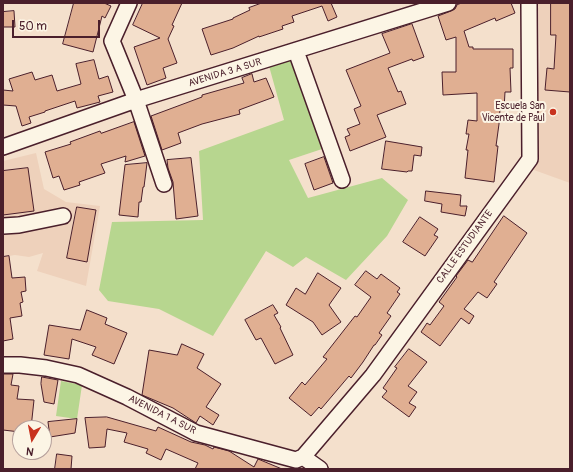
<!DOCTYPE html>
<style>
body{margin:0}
#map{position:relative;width:573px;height:472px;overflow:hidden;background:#f4e0cc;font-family:Pangolin,sans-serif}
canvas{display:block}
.frame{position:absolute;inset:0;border:4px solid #4a1f2b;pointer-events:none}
.north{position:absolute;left:12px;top:420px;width:40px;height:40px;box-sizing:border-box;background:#fcf5e5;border:1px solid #b59f9b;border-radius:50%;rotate:190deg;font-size:11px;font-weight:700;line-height:16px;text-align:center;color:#4a1f2b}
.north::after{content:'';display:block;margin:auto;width:14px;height:18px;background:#c8321e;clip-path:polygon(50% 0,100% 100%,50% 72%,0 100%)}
.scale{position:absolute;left:12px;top:20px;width:88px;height:18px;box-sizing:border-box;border:2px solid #4a1f2b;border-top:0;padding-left:5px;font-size:12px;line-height:14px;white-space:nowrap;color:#4a1f2b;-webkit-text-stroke:3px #fcf5e5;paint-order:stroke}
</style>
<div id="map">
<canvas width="573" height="472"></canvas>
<div class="frame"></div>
<div class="north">N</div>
<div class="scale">50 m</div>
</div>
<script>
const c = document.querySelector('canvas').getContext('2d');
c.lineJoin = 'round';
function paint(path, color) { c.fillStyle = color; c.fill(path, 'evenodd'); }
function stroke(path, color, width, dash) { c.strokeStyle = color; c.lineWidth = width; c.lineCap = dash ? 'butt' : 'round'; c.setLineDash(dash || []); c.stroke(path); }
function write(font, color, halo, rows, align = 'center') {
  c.font = font + ' Pangolin,sans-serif'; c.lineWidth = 4; c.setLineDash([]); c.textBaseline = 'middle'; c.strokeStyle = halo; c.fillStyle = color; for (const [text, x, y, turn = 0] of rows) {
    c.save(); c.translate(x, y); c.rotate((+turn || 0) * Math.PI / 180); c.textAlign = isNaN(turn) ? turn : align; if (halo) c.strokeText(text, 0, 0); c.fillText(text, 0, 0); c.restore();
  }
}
const built = new Path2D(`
 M538 3H570V183L534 170 540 55Z
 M36 153 44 189 66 202 100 206 86 286 37 271 43 253 29 257 15 255 3 257V161Z`);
const green = new Path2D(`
 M294 57 325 148 289 160 308 198 382 178 408 200 387 236 346 280 306 257 293 267 266 251 213 336 159 309 108 301 99 290 112 222 203 220 199 151 284 120 269 66Z
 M61 381 82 385 77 419 56 416Z`);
const building = new Path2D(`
 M74 3H104L111 6 105 18 102 16 93 52 63 44Z
 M143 3H182L172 25 174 26 168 39 177 63 163 68 166 78 147 85 134 47 160 38 133 25Z
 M262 3H331L337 17 328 21 322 6 292 16 294 22 282 26 283 29 259 37V36L233 48 211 55 202 29 233 19V18L250 10 249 8Z
 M462 3H511L515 13 496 21 495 18 464 31 469 47H473V49H513V68H510L511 92H505L504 109H500L499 124 496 146H498L494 182 465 178 468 150H466L469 134H466L468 120 477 121V93L443 95 442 72H456V37L446 40 438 16 451 11 455 9 457 5Z
 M551 3H570V92L545 90 547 68 554 69 556 35H551Z
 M14 11 15 27H3V12Z
 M412 24 424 57 413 61 412 59 388 68 398 92 401 91 406 104 377 115 386 137 350 151 345 137 350 135 347 129 360 124 354 109 361 106 346 70 390 53 382 34Z
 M94 60 99 79 108 76 113 92 98 96 100 102 77 108 75 101 45 111V112L29 117 31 123 22 126 16 106 3 105V90L13 91 9 79 32 72 35 80 52 75 57 91 81 84 76 64Z
 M252 74 254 82 266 78 274 97 239 110 240 114 202 124 178 133 181 143 162 150 151 116 202 97V95L244 83 242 78Z
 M134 122 145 156 125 162 126 156 101 164 105 173 79 182 80 185 64 190 59 176 53 178 45 152 71 144 70 142 100 131 101 133Z
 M386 141 422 147 421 156 414 155 412 171H408L407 172 382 169Z
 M324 157 333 183 314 190 305 164Z
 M191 158 198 216 176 219 173 182 168 168 167 160Z
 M147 163 144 187H143L141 202H139L138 217 119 215 125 165Z
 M28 168 34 211 3 215V171Z
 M426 191 461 195 460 206H467L465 216 441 212 442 204 425 201Z
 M77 207 96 210 87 262 67 258Z
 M504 216 527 233 494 282 497 284 487 298 478 292 464 309 474 316 469 324 461 318 440 346 421 332 427 323 430 325 444 306 439 302 457 277 456 276 468 260 472 262Z
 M420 217 438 229 434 235 438 237 425 256 403 242Z
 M9 256 12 278 25 277 26 291 21 292 23 302 20 303 22 316 10 318 13 339 3 341V257Z
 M366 271 377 279 381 274 400 288 397 292 400 294 387 313 391 316 379 333 382 335 375 345H374L363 362 351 378 349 376 321 409 319 407 311 416 289 398 302 382 305 385 327 359 323 357 355 316 357 317 371 297 355 285Z
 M318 273 341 288 329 305 341 322 322 335 313 322 286 305 296 288 305 294Z
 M273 305 278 313 274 315 281 327 280 328 293 355 275 364 261 338 256 340 245 320Z
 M87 310 107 318 105 324 127 333 114 364 92 355 96 347 72 339 69 359 44 355 49 325 80 330Z
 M182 344 204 354 197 368 221 384 206 407 219 415 213 425 200 416 196 423 173 408 142 395 149 350 177 355Z
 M409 349 427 362 408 386 417 392 409 403 416 407 409 417 382 397 387 391 383 388 397 368 395 367Z
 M3 374H13L11 385 19 386 17 399 34 400 31 428H20V432L3 430Z
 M42 377 58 380 54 404 44 402 41 384Z
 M107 417 156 431 158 427 191 442 205 445 213 449 214 447 229 451 254 467 258 459 282 469H195L198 463 166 449 161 460 146 453 148 449 124 442 127 433 107 429 105 447 89 448 85 418Z
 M77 419 75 433 50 437 48 422Z
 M57 454 72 456 71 469H55Z`);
const minor = new Path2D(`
 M129 3 112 41 136 100 164 184
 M296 51 342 180
 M3 147 136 100 448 3
 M3 226 19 225 63 216
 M3 365H20L46 368 78 375 127 397 196 433 296 460 303 457
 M303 457 373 375 530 159 529 3
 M303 457 320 469`);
const markers = [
 [553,112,4,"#c8321e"]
];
const streetNames = [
 ["AVENIDA 3 A SUR",225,73,-17],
 ["CALLE ESTUDIANTE",465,247,-54],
 ["AVENIDA 1 A SUR",162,415,27]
];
const poiNames = [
 ["Escuela San",545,106],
 ["Vicente de Paul",545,118]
];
paint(built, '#eed1bb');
paint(green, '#b7d68f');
paint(building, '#e0af92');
stroke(building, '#4a1f2b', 1);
stroke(minor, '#4a1f2b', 18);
stroke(minor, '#fcf5e5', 15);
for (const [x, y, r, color] of markers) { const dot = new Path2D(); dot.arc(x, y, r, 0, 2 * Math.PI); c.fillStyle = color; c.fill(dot); stroke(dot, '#fcf5e5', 1.5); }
write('10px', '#4a1f2b', '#fcf5e5', streetNames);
write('10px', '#4a1f2b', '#fcf5e5', poiNames, 'right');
</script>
